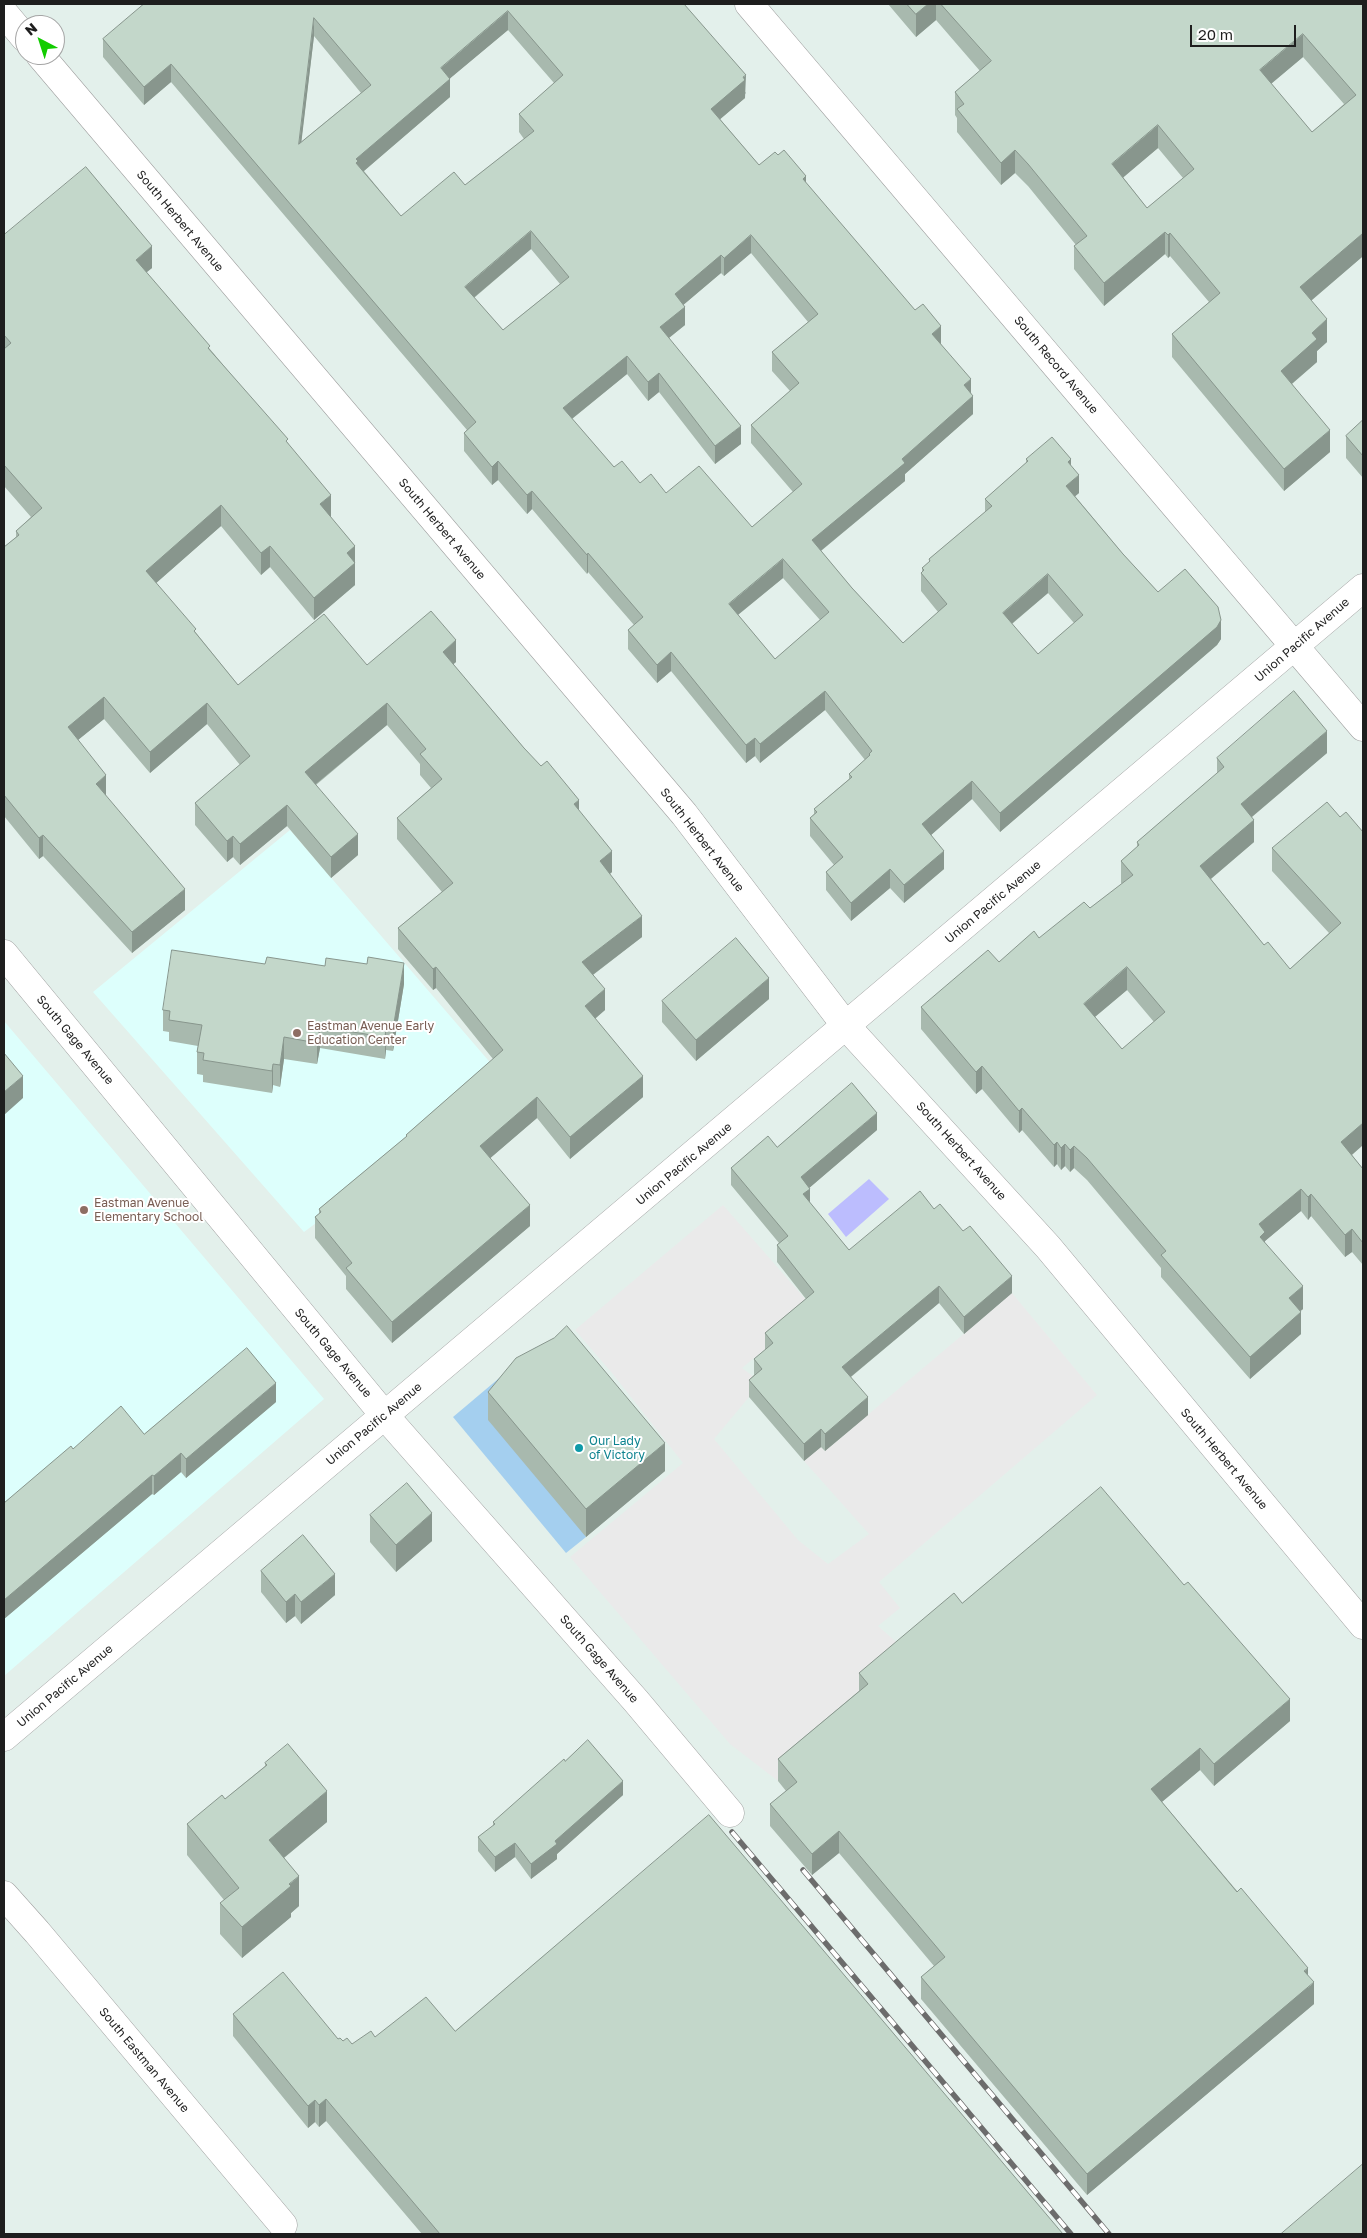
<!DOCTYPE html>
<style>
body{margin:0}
#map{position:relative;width:1367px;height:2238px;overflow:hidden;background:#e3f0eb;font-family:"Golos Text",sans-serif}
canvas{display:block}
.frame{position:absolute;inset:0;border:5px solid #1e1e1e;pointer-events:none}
.north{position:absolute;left:15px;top:15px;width:50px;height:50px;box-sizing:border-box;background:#fff;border:1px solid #a5a5a5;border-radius:50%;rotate:320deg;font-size:14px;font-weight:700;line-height:20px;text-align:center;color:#1e1e1e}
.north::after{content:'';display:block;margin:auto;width:18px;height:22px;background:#12cc00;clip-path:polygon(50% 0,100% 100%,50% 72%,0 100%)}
.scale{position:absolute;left:1190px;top:25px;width:106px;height:22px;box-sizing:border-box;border:2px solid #1e1e1e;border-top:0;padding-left:6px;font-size:15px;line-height:18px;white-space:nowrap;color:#1e1e1e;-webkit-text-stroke:4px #fff;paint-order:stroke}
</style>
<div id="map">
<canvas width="1367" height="2238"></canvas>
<div class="frame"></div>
<div class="north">N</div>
<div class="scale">20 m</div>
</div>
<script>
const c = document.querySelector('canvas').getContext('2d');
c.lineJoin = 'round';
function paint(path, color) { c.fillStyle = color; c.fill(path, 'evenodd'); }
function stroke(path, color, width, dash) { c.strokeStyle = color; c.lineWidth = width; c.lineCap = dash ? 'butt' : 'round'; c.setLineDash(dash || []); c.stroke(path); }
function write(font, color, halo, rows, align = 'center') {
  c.font = font + ' "Golos Text",sans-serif'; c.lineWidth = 4; c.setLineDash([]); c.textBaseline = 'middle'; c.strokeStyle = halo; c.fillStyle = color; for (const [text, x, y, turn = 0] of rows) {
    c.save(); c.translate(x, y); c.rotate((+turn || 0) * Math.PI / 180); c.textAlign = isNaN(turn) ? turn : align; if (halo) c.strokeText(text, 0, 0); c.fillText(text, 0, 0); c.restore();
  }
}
const education = new Path2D(`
 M290 830 500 1074 406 1156 304 1232 93 992Z
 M4 1021 324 1399 4 1676Z`);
const grass = new Path2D(`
 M536 1347 554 1365 586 1537 566 1553 453 1417Z`);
const park = new Path2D(`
 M869 1179 889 1199 846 1237 828 1214Z`);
const parking = new Path2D(`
 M723 1205 814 1309 742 1368 754 1377 762 1386 749 1397 714 1439 798 1540 828 1564 869 1534 804 1461 821 1447 825 1451 1012 1293 1097 1395 879 1582 900 1608 878 1626 909 1653 868 1705 778 1781 730 1744 570 1557 683 1463 612 1373 575 1330Z`);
const minor = new Path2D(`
 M749 4 1363 727
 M4 13 25 38
 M40 55 684 814 846 1026 1048 1247 1363 1625
 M4 954 385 1416 636 1701 730 1813
 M4 1895 37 1932 283 2225`);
const tertiary = new Path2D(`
 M4 1737 1363 588`);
const rail = new Path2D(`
 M732 1832 1071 2234
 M803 1870 1109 2234`);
const wall = new Path2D(`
 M144 4H684L746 93 745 94V98L720 119 759 165 806 183 941 344 971 392 973 414 905 474V481L821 551 852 588 903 643 938 612 921 591V573L922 572V568L929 562V559L985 512V499L1026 463V459L1071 466 1079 493 1075 496 1123 554 1158 592 1221 639 1217 645 1000 832 972 799 931 835 944 869 904 903 890 888 851 921 826 890V872L834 865 810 836V818L814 814V809L849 779V774L865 760 825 710 760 763 755 756 746 763 671 671 657 683 628 649V630L634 625 588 572 587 574 532 509 527 514 498 480 492 485 464 451V433L467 430 171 82 144 105 103 57V39ZM508 30 554 83 519 114V132L524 139 465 185 401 216 364 171 450 97V78ZM314 36 361 93 301 142ZM531 249 560 284 503 330 474 298ZM751 253 808 322 772 352V371L790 391 751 425V443L793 492 752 527 640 483 614 467 572 419 627 374 648 401 659 392 715 464 741 444 669 338 685 325 683 305 721 273 724 276ZM783 578 820 620 775 659 738 615ZM1048 593 1074 623 1038 654 1012 624Z
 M888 4H1363V259L1362 257 1311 301 1327 342 1317 351V362L1292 384 1330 452 1284 491 1172 357V334L1209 302 1170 256 1168 258 1165 254 1104 306 1074 269V246L1076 245 1028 186 1015 173 1001 185 957 132V118L955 115V92L980 71 936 20 916 37ZM1303 57 1344 104 1312 132 1271 84ZM1158 148 1183 178 1147 208 1123 177Z
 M4 235 152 268 146 272 288 443 331 516 330 517 355 546V585L314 620 270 567 261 575 221 526 156 583 238 685 367 665 456 662 453 664 524 748 579 811 612 872 610 874 642 937 593 975 605 1010 595 1019 643 1097 570 1159 537 1118 490 1158 530 1226 392 1343 346 1289V1276L315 1238V1217L319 1214V1209L406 1137V1135L493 1059 436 988 433 990 398 949V928L442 892 397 839V818L431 788 420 775V764L387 725 316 785 358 855 331 878 287 826 240 865 233 857 227 862 195 825V803L240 765 207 724 150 773 104 719 78 740 106 796 185 910 132 953 43 856 39 859 4 816V547L16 537V531L31 517 4 486Z
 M1363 420V478L1346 458V436Z
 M1327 753 1252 817 1254 842 1211 879 1264 945 1290 969 1329 933 1272 871V848L1340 817 1363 1145 1352 1155 1363 1169V1265L1352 1252 1345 1257 1311 1216 1308 1220 1301 1211 1265 1241V1243L1303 1309 1300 1311 1301 1334 1250 1379 1161 1277V1268L1087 1180 1074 1168 1070 1172 1065 1166 1061 1170 1057 1164 1054 1167 1022 1130 1019 1133 982 1089 976 1094 921 1029V1007L999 962 1090 908 1122 884 1121 883V861L1137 847V842L1217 774V758ZM1127 990 1154 1022 1122 1049 1095 1017Z
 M265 964 404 984 393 1051 386 1050 385 1059 320 1048 317 1064 284 1059 280 1087 273 1085 272 1093 203 1082V1075L197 1074V1052L198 1046 169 1041V1032L163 1031V1010Z
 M769 999 696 1061 662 1022V1001Z
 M877 1130 809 1188 810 1203 849 1250 934 1209 1012 1293 964 1334 939 1303 851 1377 868 1415 825 1451 821 1447 804 1461 749 1397V1380L754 1375V1359L765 1350V1333L806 1299 777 1262V1245L779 1243 731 1185V1168L777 1147Z
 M554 1338 665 1471 586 1537 488 1420V1392Z
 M276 1402 186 1478 181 1472 154 1495 152 1494 4 1619V1503L73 1449 144 1434Z
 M370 1515 432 1541 396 1572 370 1542Z
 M261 1571 335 1595 301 1624 295 1616 286 1623 261 1592Z
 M962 1603 1290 1721 1214 1786 1200 1770 1162 1802 1308 1975 1314 2004 1087 2195 921 1999V1977L934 1966 839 1853 812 1875 770 1826V1804L786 1791 778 1781V1759L859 1691V1673Z
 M565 1761 623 1795 557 1854V1859L531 1879 515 1857 495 1872 478 1851V1837L493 1826V1822Z
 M265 1763 327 1822 284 1858 299 1906 291 1913V1917L242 1958 220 1934V1903L224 1900 187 1855V1824L225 1799 265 1766Z
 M233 2014 338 2039 352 2044 375 2037 455 2031 1063 2234H422L326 2121 319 2127 315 2122 308 2128 233 2036Z`);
const shadedWall = new Path2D(`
 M928 4H936V20L916 37V14Z
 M508 11V30L441 86V68Z
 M314 18V36L299 162V144Z
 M1303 34V57L1260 93V70Z
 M171 64V82L144 105V87Z
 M746 75 745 98 711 127V109Z
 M450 79V97L358 176 356 159Z
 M1158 125V148L1112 187V164Z
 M1015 150V173L1001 185V163Z
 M806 176V195L803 179Z
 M531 231V249L465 305V287Z
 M1165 232V254L1104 306V283Z
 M1170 233V256L1168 258V235Z
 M1362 234V257L1300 310V287Z
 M751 235V253L724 276V258Z
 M152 246V268L136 281V260Z
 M721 255V273L675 312V294Z
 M685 307V325L660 345V327Z
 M1327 319V342L1317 351V362L1281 393V371L1312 333Z
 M941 326V344L932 352V334Z
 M627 356V374L563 426V408Z
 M659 373V392L648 401V382Z
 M971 379V397L964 385Z
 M973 396V414L905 474V481L812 558V540L902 459Z
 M741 426V444L715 464V446Z
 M1330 430V452L1284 491V469Z
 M1071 459V477L1068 462Z
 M498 461V480L492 485V467Z
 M1079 475V493L1066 504V486Z
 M532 491V509L527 514V495Z
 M331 495V516L320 525V504Z
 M221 505V526L146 592V571Z
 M270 546V567L261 575V553Z
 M355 546V585L314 620V598L347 553Z
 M588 553V572L587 574V555Z
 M783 559V578L729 622V604Z
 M1048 574V593L1003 631V613Z
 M1221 620V639L1217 645 1000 832V813Z
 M456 640V662L443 673V652Z
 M671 652V671L657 683V665Z
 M825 691V710L760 763V744Z
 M104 697V719L68 748V727Z
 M207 703V724L150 773V752Z
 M387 703V725L305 793V772Z
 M1327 731V753L1241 826V804Z
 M755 738V756L746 763V745Z
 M106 775V797L96 805V784Z
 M972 781V799L922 843V824Z
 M579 800V821L574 804Z
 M287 805V826L240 865V844Z
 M1254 820V842L1200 888V866Z
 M358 834V855L331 878V857Z
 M43 835V856L39 859V838Z
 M233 836V857L227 862V841Z
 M612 851V872L600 882V861Z
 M944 851V869L904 903V885Z
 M890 869V888L851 921V903Z
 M185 889V910L132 953V932Z
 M642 916V937L582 983V962Z
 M404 963V984L393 1051V1029Z
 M436 967V988L433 990V969Z
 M1127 967V990L1084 1026V1004Z
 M769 978V999L696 1061V1040Z
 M605 989V1010L585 1027V1006Z
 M320 1027V1048L317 1064V1043Z
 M386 1028V1050L385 1059V1037Z
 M284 1037V1059L280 1087V1065Z
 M273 1064V1085L272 1093V1071Z
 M982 1066V1089L976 1094V1072Z
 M23 1076V1098L4 1115V1092Z
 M643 1076V1097L570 1159V1137Z
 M537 1097V1118L480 1167V1146Z
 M1022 1108V1130L1019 1133V1111Z
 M877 1113V1130L801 1195V1177Z
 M1363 1123V1145L1341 1164V1142Z
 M1057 1142V1164L1054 1167V1145Z
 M1065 1144V1166L1061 1170V1148Z
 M1074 1146V1168L1070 1172V1150Z
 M810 1189V1206L803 1194Z
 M1301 1189V1211L1265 1241V1254L1260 1259 1259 1224Z
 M1311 1194V1216L1308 1220V1197Z
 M530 1205V1226L392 1343V1322Z
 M1352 1229V1252L1345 1257V1235Z
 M1012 1276V1293L964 1334V1317Z
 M939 1286V1303L842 1384V1367Z
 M1303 1286V1309L1289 1321V1298Z
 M1301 1312V1334L1250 1379V1357Z
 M276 1383V1402L186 1478V1459Z
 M868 1397V1415L825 1451V1434Z
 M821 1429V1447L804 1461V1444Z
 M665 1443V1471L586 1537V1509Z
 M181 1453V1472L154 1495V1476Z
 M152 1475V1494L4 1619V1600Z
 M432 1513V1541L396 1572V1545Z
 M335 1574V1595L301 1624V1602Z
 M295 1594V1616L286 1623V1602Z
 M1290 1699V1721L1214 1786V1764Z
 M1200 1748V1770L1151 1811V1789Z
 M623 1781V1795L557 1854V1859L531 1879V1864L555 1841Z
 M327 1791V1822L269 1870V1840Z
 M839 1831V1853L812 1875V1854Z
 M515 1843V1857L495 1872V1857Z
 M299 1876V1906L291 1913V1917L242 1958V1927Z
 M1308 1968V1988L1314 1982V2004L1087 2195V2174Z
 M326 2099V2121L319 2127V2105Z
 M315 2100V2122L308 2128V2106Z`);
const building = new Path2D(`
 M144 4H684L746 75 743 77 745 80 711 109 759 165 775 152 778 155 784 150 806 176 803 179 915 310 923 304 941 326 932 334 971 379 964 385 973 396 902 459 905 463 812 540 852 588 903 643 947 604 921 573 924 570 922 568 930 561 929 559 992 506 985 499 1028 461 1026 459 1052 437 1071 459 1068 462 1079 475 1066 486 1123 554 1158 592 1185 569 1218 607 1221 620 1217 627 1000 813 972 781 922 824 944 851 904 885 890 869 851 903 826 872 843 857 810 818 817 812 814 809 852 777 849 774 870 755 869 754 872 751 825 691 760 744 755 738 746 745 671 652 657 665 628 630 643 617 588 553 587 555 532 491 527 495 498 461 492 467 464 433 476 422 171 64 144 87 103 39ZM508 11 563 75 519 114 534 131 465 185 454 172 401 216 356 163 358 161 356 159 450 79 441 68ZM314 18 371 85 299 144ZM531 231 569 277 503 330 465 287ZM751 235 818 314 772 352 799 383 751 425 802 484 752 527 699 466 666 493 651 474 640 483 622 461 614 467 563 408 627 356 648 382 659 373 715 446 741 426 660 327 685 307 675 294 721 255 724 258ZM783 559 829 612 775 659 729 604ZM1048 574 1083 615 1038 654 1003 613Z
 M907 4H928L916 14Z
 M941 4H1363V236L1362 234 1300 287 1327 319 1312 333 1317 339 1281 371 1330 430 1284 469 1172 334 1220 293 1170 233 1168 235 1165 232 1104 283 1074 246 1087 236 1028 164 1015 150 1001 163 957 109 964 104 955 92 991 61ZM1303 34 1356 95 1312 132 1260 70ZM1158 125 1194 169 1147 208 1112 164Z
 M86 167 152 246 136 260 210 346 208 348 288 439 286 441 331 495 320 504 355 546 347 553 355 563 314 598 270 546 261 553 221 505 146 571 196 629 194 631 238 685 324 614 367 665 431 611 456 640 443 652 524 748 541 766 547 761 579 800 574 804 612 851 600 861 642 916 582 962 605 989 585 1006 643 1076 570 1137 537 1097 480 1146 530 1205 392 1322 346 1268 352 1263 315 1217 321 1212 319 1209 407 1136 406 1135 503 1050 436 967 433 969 398 928 453 883 397 818 442 779 420 754 426 749 387 703 305 772 358 834 331 857 287 805 240 844 233 836 227 841 195 803 250 756 207 703 150 752 104 697 68 727 106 775 96 784 98 786 185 889 132 932 43 835 39 838 4 795V547L19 535 16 531 42 508 4 465V349L11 343 4 335V235Z
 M1363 420V456L1346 436Z
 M1294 691 1327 731 1241 804 1254 820 1200 866 1264 945 1268 942 1290 969 1341 923 1272 848 1327 802 1340 817 1346 812 1363 832V1123L1341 1142 1363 1169V1243L1352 1229 1345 1235 1311 1194 1308 1197 1301 1189 1259 1224 1265 1232 1260 1237 1303 1286 1289 1298 1301 1312 1250 1357 1161 1255 1166 1251 1087 1158 1074 1146 1070 1150 1065 1144 1061 1148 1057 1142 1054 1145 1022 1108 1019 1111 982 1066 976 1072 921 1007 988 950 999 962 1034 931 1039 938 1084 902 1090 908 1133 875 1121 861 1139 845 1137 842 1224 767 1217 758ZM1127 967 1165 1012 1122 1049 1084 1004Z
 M736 938 769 978 696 1040 662 1001Z
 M172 950 265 964 267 957 325 966 326 958 367 964 368 957 404 963 393 1029 386 1028 385 1037 320 1027 317 1043 284 1037 280 1065 273 1064 272 1071 203 1060 204 1053 197 1052 202 1025 169 1020 170 1011 163 1010Z
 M4 1053 23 1076 4 1092Z
 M852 1083 877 1113 801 1177 810 1189 803 1194 849 1250 920 1191 934 1209 940 1204 963 1231 970 1226 1012 1276 964 1317 939 1286 842 1367 868 1397 825 1434 821 1429 804 1444 749 1380 762 1369 754 1359 773 1343 765 1333 814 1292 777 1245 788 1236 731 1168 768 1136 777 1147Z
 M567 1326 665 1443 586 1509 488 1392 516 1358 554 1338Z
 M247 1348 276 1383 186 1459 181 1453 154 1476 152 1475 4 1600V1503L71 1446 73 1449 121 1406 144 1434Z
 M407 1483 432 1513 396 1545 370 1515Z
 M1101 1487 1184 1585 1188 1582 1290 1699 1214 1764 1200 1748 1151 1789 1237 1892 1241 1888 1308 1968 1304 1971 1314 1982 1087 2174 921 1977 945 1957 839 1831 812 1854 770 1804 797 1782 778 1759 868 1684 859 1673 954 1593 962 1603Z
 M303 1535 335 1574 301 1602 295 1594 286 1602 261 1571Z
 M588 1740 623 1781 555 1841 557 1844 531 1864 515 1843 495 1857 478 1837 495 1824 493 1822 564 1759 565 1761Z
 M288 1744 327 1791 269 1840 299 1876 289 1884 291 1886 242 1927 220 1903 239 1888 187 1824 222 1795 225 1799 267 1765 265 1763Z
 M709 1815 1063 2234H440L326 2099 319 2105 315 2100 308 2106 233 2014 283 1972 338 2039 340 2038 343 2041 347 2038 352 2044 371 2031 375 2037 426 1997 455 2031Z
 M1363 2164V2234H1281Z`);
const markers = [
 [297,1033,5,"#8d6e63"],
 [84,1210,5,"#8d6e63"],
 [579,1448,5,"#0f9aa8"]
];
const streetNames = [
 ["South Herbert Avenue",180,221,50],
 ["South Record Avenue",1056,365,50],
 ["South Herbert Avenue",442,529,50],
 ["Union Pacific Avenue",1302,640,-41],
 ["South Herbert Avenue",702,840,52],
 ["Union Pacific Avenue",993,902,-40],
 ["South Gage Avenue",75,1040,50],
 ["South Herbert Avenue",961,1151,48],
 ["Union Pacific Avenue",684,1164,-40],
 ["South Gage Avenue",333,1353,50],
 ["Union Pacific Avenue",374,1424,-40],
 ["South Herbert Avenue",1224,1459,50],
 ["South Gage Avenue",599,1659,49],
 ["Union Pacific Avenue",65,1686,-40],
 ["South Eastman Avenue",144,2060,50]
];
const educationNames = [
 ["Eastman Avenue Early",307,1026],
 ["Education Center",307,1040],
 ["Eastman Avenue",94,1203],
 ["Elementary School",94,1217]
];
const cultureNames = [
 ["Our Lady",589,1441],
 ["of Victory",589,1455]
];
paint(education, '#ddfffc');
paint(grass, '#a4cfef');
paint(park, '#bcbdfe');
paint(parking, '#eaeaea');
stroke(minor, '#9f9f9f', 29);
stroke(tertiary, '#9f9f9f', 29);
stroke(minor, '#fff', 28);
stroke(tertiary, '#fff', 28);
stroke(rail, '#6c6c6c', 5.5);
stroke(rail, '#fff', 4, [11]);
paint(wall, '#a8b9ae');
paint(shadedWall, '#88968d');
paint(building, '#c3d7ca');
stroke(building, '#88968d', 1);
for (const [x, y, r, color] of markers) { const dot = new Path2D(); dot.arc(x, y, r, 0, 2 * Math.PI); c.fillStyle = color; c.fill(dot); stroke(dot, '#fff', 2); }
write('12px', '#1e1e1e', '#fff', streetNames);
write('12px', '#785e54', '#fff', educationNames, 'left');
write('12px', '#0d838f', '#fff', cultureNames, 'left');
</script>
